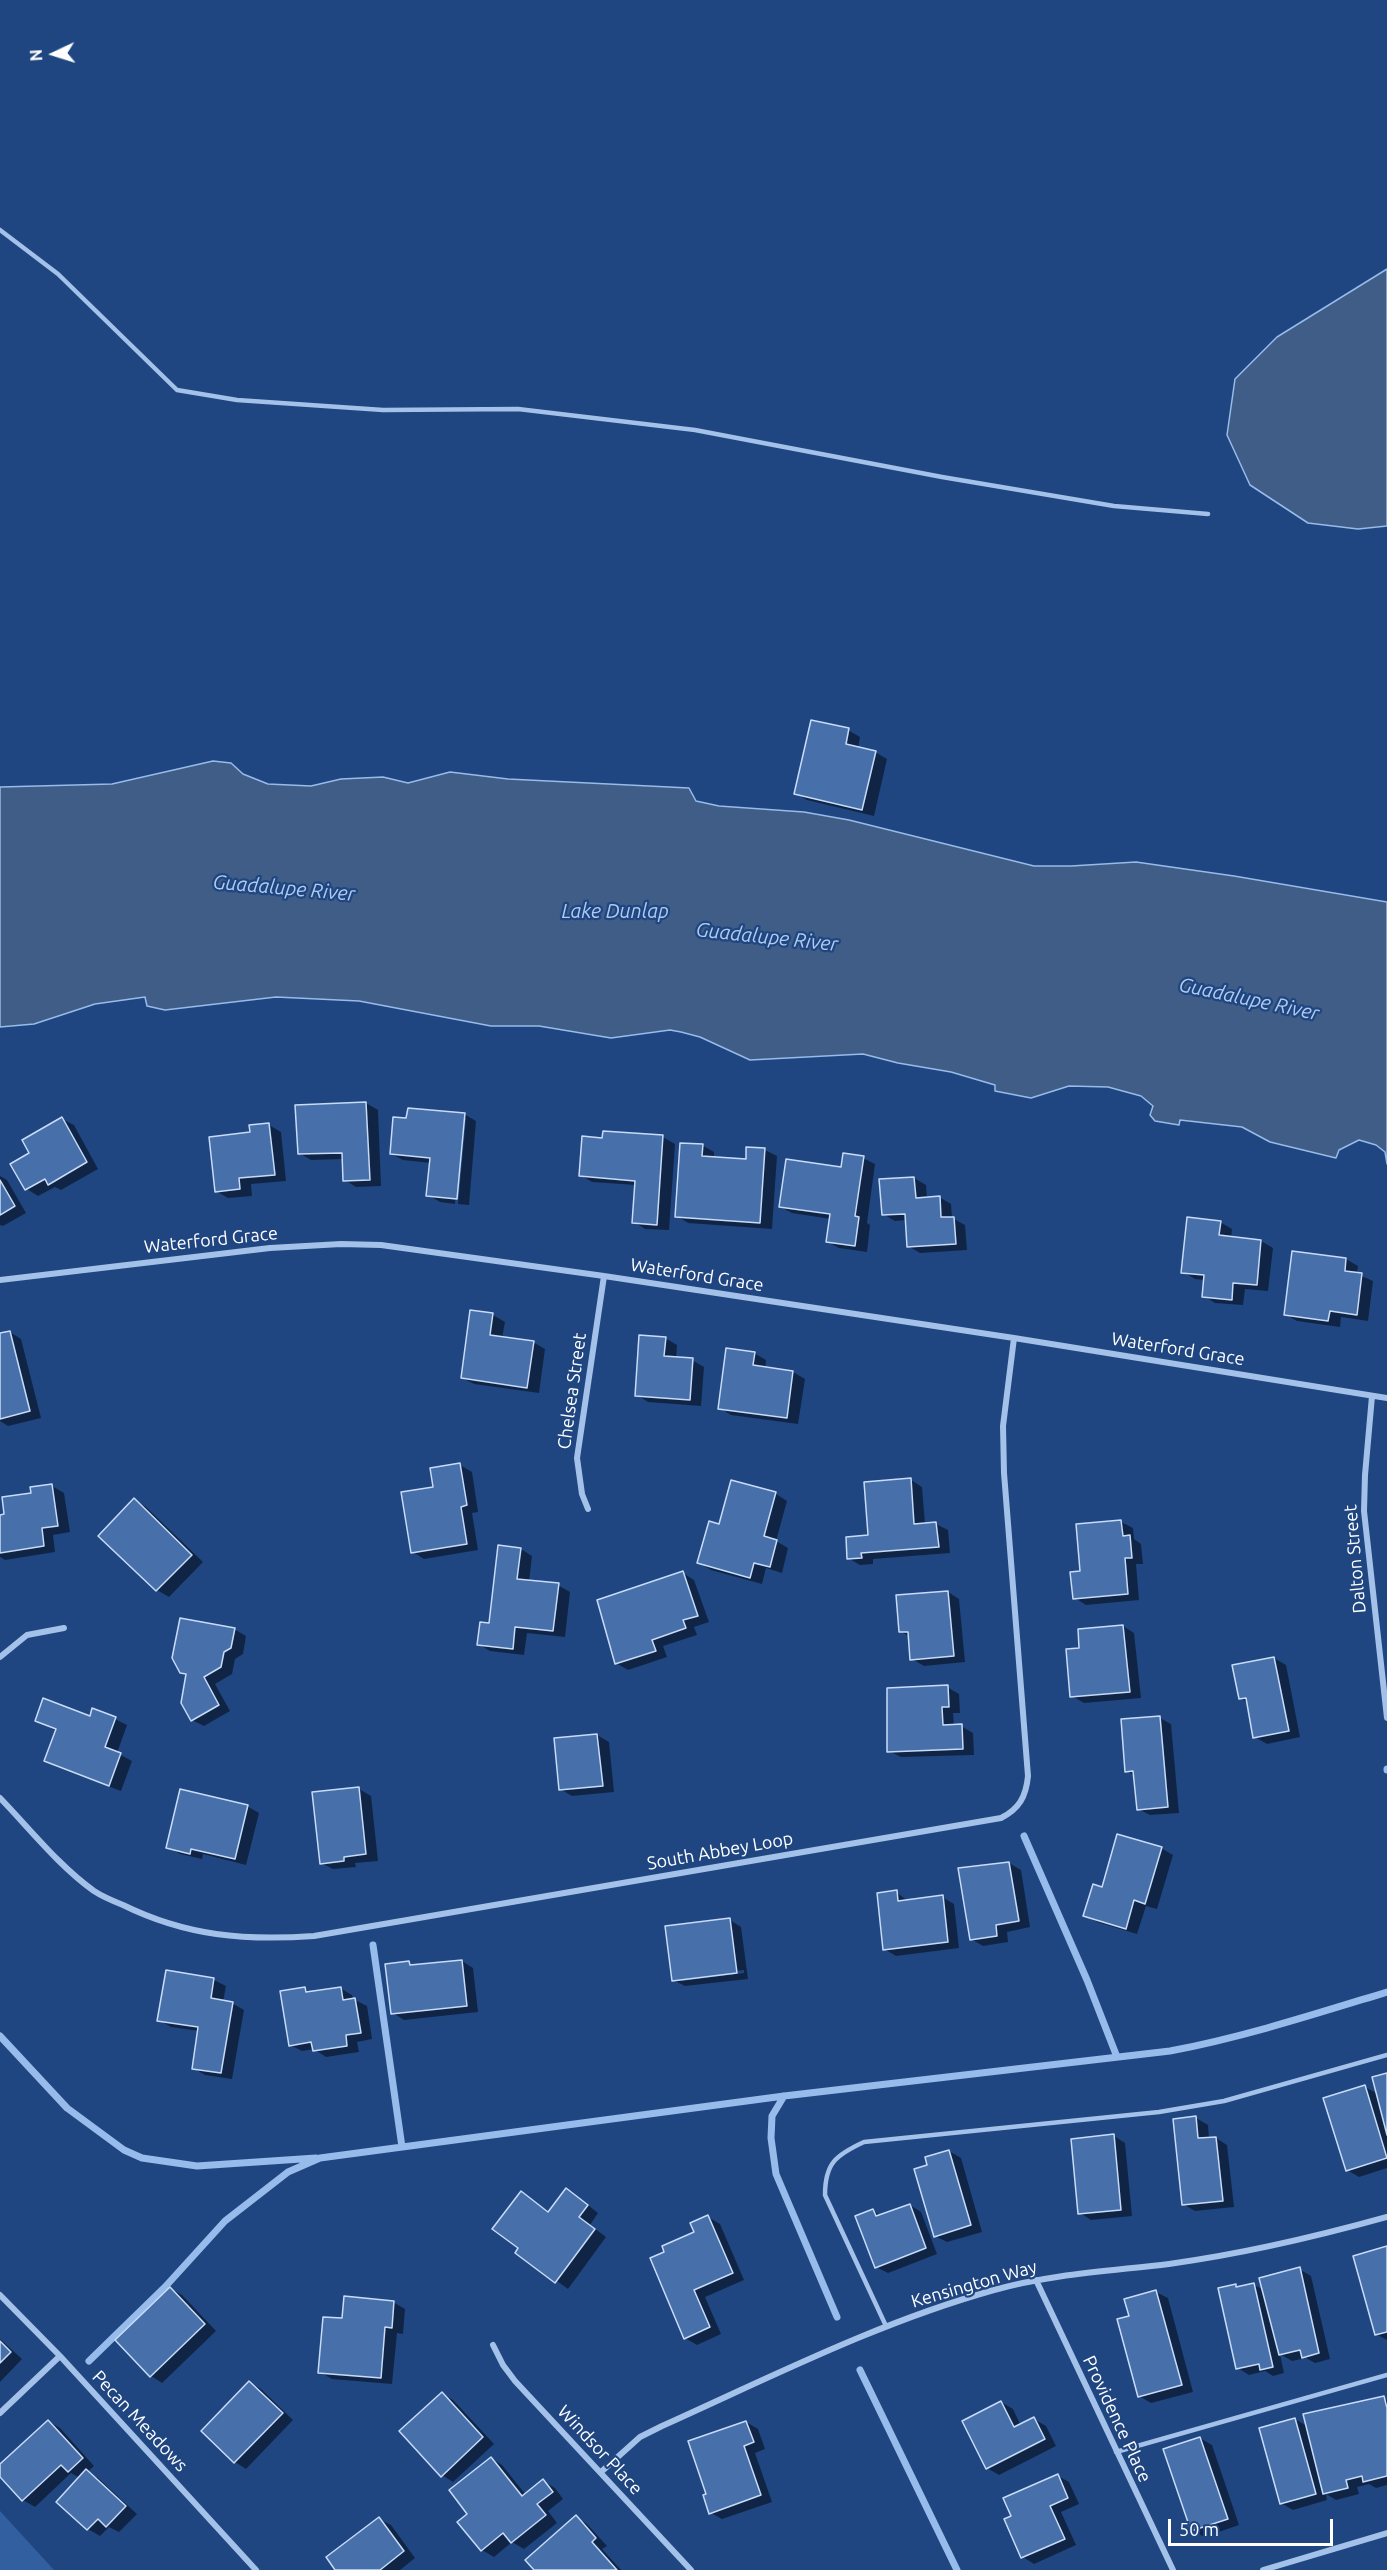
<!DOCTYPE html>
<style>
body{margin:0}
#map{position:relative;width:1387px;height:2570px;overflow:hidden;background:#1f4681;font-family:Ubuntu,sans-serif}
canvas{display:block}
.north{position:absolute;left:24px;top:24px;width:60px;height:60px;-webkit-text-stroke:4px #1f4681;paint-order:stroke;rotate:266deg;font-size:16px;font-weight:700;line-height:24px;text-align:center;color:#fff}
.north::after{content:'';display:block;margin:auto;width:21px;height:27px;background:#fff;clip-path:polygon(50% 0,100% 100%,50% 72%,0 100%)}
.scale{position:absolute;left:1168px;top:2519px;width:165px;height:27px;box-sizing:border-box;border:3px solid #fff;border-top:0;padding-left:8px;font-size:18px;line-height:21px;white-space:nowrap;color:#fff;-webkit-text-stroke:4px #1f4681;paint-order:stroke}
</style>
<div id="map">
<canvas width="1387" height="2570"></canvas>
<div class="north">N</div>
<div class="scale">50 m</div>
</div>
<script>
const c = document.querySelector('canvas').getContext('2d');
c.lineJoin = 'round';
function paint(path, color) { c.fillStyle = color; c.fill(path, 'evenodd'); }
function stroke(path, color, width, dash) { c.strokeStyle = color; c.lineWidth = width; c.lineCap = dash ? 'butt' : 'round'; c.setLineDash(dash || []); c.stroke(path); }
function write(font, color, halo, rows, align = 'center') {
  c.font = font + ' Ubuntu,sans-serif'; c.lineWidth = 4.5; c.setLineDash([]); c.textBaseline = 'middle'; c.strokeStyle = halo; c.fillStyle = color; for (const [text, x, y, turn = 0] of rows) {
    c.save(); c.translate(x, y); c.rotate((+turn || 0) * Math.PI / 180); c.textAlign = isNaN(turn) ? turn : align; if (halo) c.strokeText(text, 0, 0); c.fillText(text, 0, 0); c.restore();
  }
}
const green = new Path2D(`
 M0 2511 54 2570H0Z`);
const water = new Path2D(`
 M1387 269V526L1358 529 1308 523 1250 485 1227 435 1235 379 1277 337Z
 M213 761 231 763 243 774 268 784 311 786 341 779 383 777 408 783 450 772 508 779 689 788 696 801 719 806 804 812 849 820 1034 866H1071L1136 862 1234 876 1387 902V1164L1385 1152 1376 1145 1359 1140 1339 1150 1336 1158 1270 1142 1242 1127 1180 1120 1179 1125 1155 1121 1150 1115 1153 1106 1141 1096 1108 1087 1069 1086 1031 1098 995 1091V1085L951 1072 898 1063 863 1054 750 1060 700 1037 681 1032 670 1030 611 1038 539 1026H491L359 1001 276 997 165 1010 147 1006 145 997 95 1004 34 1024 0 1027V787L112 784Z`);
const shadow = new Path2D(`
 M848 730 860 737 858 748 875 752 887 759 874 816 807 800 795 793Z
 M366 1103 378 1110 381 1186 356 1187 345 1180 344 1159 311 1160 299 1153Z
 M464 1114 476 1121 469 1205 458 1204 466 1118H463L455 1204 440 1202 428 1195 431 1163 403 1160 391 1154 408 1119Z
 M62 1119 74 1125 98 1169 61 1190 55 1187 38 1196 27 1189 12 1164 31 1153Z
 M269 1125 281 1132 286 1181 251 1184 252 1196 228 1198 216 1191 252 1134Z
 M604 1133 663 1137 675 1144 669 1230 645 1229 634 1222 636 1185 592 1182 580 1175 604 1139Z
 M702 1145 714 1152V1158L747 1161 748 1149 765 1150 777 1156 772 1229 688 1223 677 1216Z
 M863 1158 875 1164 867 1223 870 1225 867 1252 839 1248 828 1242 831 1219 792 1213 781 1207Z
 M0 1176 7 1180 26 1213 3 1226 0 1225Z
 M914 1178 926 1185 927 1198 939 1197 951 1204 952 1218 965 1225 967 1250 920 1253 908 1246 907 1220 895 1221 883 1214Z
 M1220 1222 1232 1229 1231 1238 1261 1241 1273 1248 1268 1291 1245 1289 1243 1305 1215 1303 1204 1296 1205 1280 1195 1279 1183 1272Z
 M1346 1259 1358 1266 1357 1274 1373 1281 1368 1321 1341 1317 1340 1327 1297 1321 1285 1314Z
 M471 1312 493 1315 505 1322 502 1338 533 1342 545 1349 539 1393 474 1384 462 1378Z
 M10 1332 21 1339 41 1418 8 1426 0 1421V1335Z
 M665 1338 677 1345 676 1359 692 1360 704 1367 701 1406 648 1402 637 1395Z
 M754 1353 766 1360 765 1368 793 1372 805 1379 798 1424 731 1415 720 1408Z
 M460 1465 472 1472 478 1512 472 1513 478 1550 424 1559 413 1552 435 1488Z
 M911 1480 922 1487 925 1524H936L948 1530 950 1553 873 1559V1564L860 1565 848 1558 870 1537Z
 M732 1481 776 1494 787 1501 776 1541 788 1548 782 1573 766 1568 762 1584 711 1570 699 1563 720 1526Z
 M52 1486 64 1493 70 1532 53 1535 55 1552 5 1560 0 1557V1516L6 1515 33 1494Z
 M135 1500 146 1507 203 1562 169 1597 157 1590 101 1536Z
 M1121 1522 1133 1528 1134 1539 1141 1544 1143 1564H1136L1139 1600 1086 1605 1075 1598 1082 1572Z
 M521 1549 532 1556 529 1582 558 1585 570 1592 565 1637 527 1633 524 1655 490 1651 478 1644 490 1625Z
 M683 1573 694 1580 709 1622 694 1627 697 1635 663 1646 667 1657 628 1670 616 1663Z
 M948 1592 959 1599 965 1662 924 1666 912 1659 910 1637 900 1631Z
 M1123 1626 1134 1633 1141 1698 1084 1703 1072 1696 1081 1649Z
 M234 1629 246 1636 243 1654 235 1659 232 1674 215 1684 230 1711 204 1726 192 1720 187 1676 181 1672Z
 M1274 1658 1286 1665 1300 1737 1267 1744 1255 1737 1248 1703 1240 1698Z
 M947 1687 959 1694 960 1713H953L954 1726H961L973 1733 974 1755 901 1757 889 1751Z
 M91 1718 115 1719 127 1725 117 1753 132 1761 121 1791 57 1767 45 1761 57 1731 36 1721Z
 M1160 1718 1171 1724 1179 1813 1150 1815 1138 1809 1135 1776 1127 1771Z
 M597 1735 609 1742 614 1792 572 1796 560 1789Z
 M359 1789 371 1796 378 1861 355 1863 356 1867 333 1869 321 1863Z
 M247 1806 259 1813 246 1865 203 1854 202 1859 180 1854 168 1847Z
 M1161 1848 1173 1855 1157 1909 1146 1906 1137 1934 1097 1922 1085 1915 1103 1889Z
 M1009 1863 1021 1870 1030 1927 1007 1932 1008 1942 983 1946 971 1939Z
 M896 1892 908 1901 942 1897 954 1904 959 1948 896 1956 884 1949Z
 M730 1920 741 1927 748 1979 685 1986 673 1980ZM744 1970V1973L682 1981V1978Z
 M462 1961 473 1968 478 2012 404 2020 393 2013 409 1963 415 1966Z
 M167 1972 214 1980 226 1986 223 2002 232 2003 244 2010 232 2079 205 2075 193 2068 199 2031 171 2027 159 2020Z
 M340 1988 352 1995 353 1999 367 2006 372 2039 357 2042 359 2052 326 2057 314 2049 302 2051 290 2045 305 1989 312 1993Z
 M1387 2075V2168L1359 2177 1347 2170 1365 2087 1378 2094Z
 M1196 2118 1208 2125 1209 2139 1216 2138 1227 2145 1234 2207 1195 2211 1183 2204Z
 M1114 2136 1125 2143 1132 2216 1091 2220 1080 2213Z
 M949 2151 961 2158 982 2232 947 2242 935 2236 929 2166Z
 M521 2193 550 2212 578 2197 598 2213 590 2225 606 2237 568 2289 517 2252 520 2248Z
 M910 2205 921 2212 937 2254 888 2273 876 2267 873 2211 882 2216Z
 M708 2217 720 2224 744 2280 705 2297 721 2334 697 2345 685 2338 666 2253 696 2233Z
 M1387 2248V2340L1376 2334Z
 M1299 2269 1311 2276 1330 2359 1315 2363 1306 2358 1292 2361 1280 2354 1284 2373 1273 2376 1265 2371 1249 2375 1238 2368 1235 2285 1240 2288 1254 2285 1264 2290Z
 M171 2289 182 2295 216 2331 162 2383 151 2376Z
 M1156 2292 1168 2298 1193 2392 1151 2403 1139 2396 1131 2317Z
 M393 2302 405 2309 403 2334 397 2333 392 2384 332 2379 320 2372Z
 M0 2339 22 2359 0 2382Z
 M250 2383 261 2389 293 2420 246 2469 235 2462Z
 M442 2394 453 2400 494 2444 453 2482 442 2475Z
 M1384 2398 1387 2400V2485L1376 2488 1369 2484 1357 2487 1359 2494 1336 2500 1326 2494 1327 2500 1293 2510 1281 2503 1295 2419 1307 2426Z
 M1001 2402 1013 2409 1021 2426 1034 2419 1046 2426 1056 2446 999 2475 987 2468Z
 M48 2421 60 2428 94 2466 87 2472 98 2478 137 2514 119 2532 109 2527 100 2536 88 2529 59 2501 80 2478 71 2473 35 2507 23 2500 0 2475V2466Z
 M746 2422 758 2429 765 2449 755 2453 772 2502 722 2519 711 2513Z
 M1200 2438 1212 2445 1239 2525 1204 2537 1193 2530Z
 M491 2458 502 2465 526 2495 543 2481 555 2488 563 2499 548 2511 557 2523 524 2549 512 2542 494 2557 482 2550 459 2522 469 2514Z
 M1058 2476 1069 2482 1079 2504 1061 2512 1076 2545 1034 2564 1023 2557 1013 2517Z
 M576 2517 587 2524 607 2546 602 2549 621 2570H536Z
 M379 2519 391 2525 415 2558 400 2570H337Z`);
const stream = new Path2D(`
 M1387 1769V1770
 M1024 1836 1087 1980 1117 2057
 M373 1945 402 2147
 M0 2036 67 2108 124 2150 142 2158 197 2166 316 2158
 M784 2096 772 2116 771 2138 776 2174 837 2317
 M89 2361 165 2287 225 2221 288 2172 320 2158 784 2096 1170 2051C1244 2037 1315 2014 1387 1992
 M860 2370 957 2570`);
const building = new Path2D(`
 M811 720 849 728 846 744 876 751 862 810 794 794Z
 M366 1102 370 1180 343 1181 342 1153 298 1154 295 1105Z
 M408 1108 465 1113 457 1199 426 1196 430 1158 390 1154 393 1117 406 1118Z
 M62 1117 87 1162 48 1185 45 1179 25 1190 10 1164 29 1153 22 1140Z
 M269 1123 275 1175 239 1178 240 1189 215 1192 209 1137 250 1132 249 1125Z
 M603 1131 663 1135 657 1225 632 1223 635 1181 579 1176 582 1136 602 1138Z
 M680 1143 703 1144 702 1156 746 1159V1147L765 1148 760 1223 675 1217Z
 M843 1153 864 1156 855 1216 859 1217 855 1246 826 1242 830 1214 779 1207 786 1159 841 1167Z
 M914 1177 916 1198 940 1196 941 1217H954L956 1244 907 1247 905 1214 882 1215 879 1179Z
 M0 1180 15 1206 0 1215Z
 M1187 1217 1221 1221 1219 1235 1261 1240 1257 1285 1233 1283 1232 1300 1202 1297 1204 1275 1181 1273Z
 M1292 1251 1346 1258 1345 1271 1362 1273 1357 1315 1330 1311 1328 1321 1284 1315Z
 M470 1310 493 1313 490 1335 534 1341 527 1388 461 1378Z
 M10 1331 30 1411 0 1419V1333Z
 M639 1335 666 1337 664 1356 693 1358 690 1400 635 1396Z
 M726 1348 755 1352 753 1365 793 1371 787 1418 718 1409Z
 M460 1463 467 1505 461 1507 467 1544 411 1553 401 1492 433 1487 430 1468Z
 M911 1478 914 1524 936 1522 939 1547 861 1553 862 1558 847 1559 846 1537 868 1535 864 1482Z
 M731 1480 776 1492 764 1536 777 1540 770 1567 754 1563 750 1578 697 1563 709 1521 719 1524Z
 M52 1484 58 1526 42 1528 44 1546 0 1553V1515L4 1514 2 1497 31 1493 30 1487Z
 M134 1498 192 1555 156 1591 98 1536Z
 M1121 1520 1123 1536 1130 1535 1132 1558H1125L1128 1594 1073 1599 1070 1572 1080 1571 1076 1524Z
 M498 1545 521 1548 517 1579 559 1583 553 1631 515 1627 513 1649 477 1645 480 1622 489 1623Z
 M683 1571 698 1616 683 1620 686 1628 652 1640 656 1651 615 1664 597 1600Z
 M948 1591 954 1656 910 1660 908 1632H899L896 1595Z
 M180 1618 235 1628 231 1648 224 1652 221 1667 204 1677 219 1705 191 1721 181 1703 186 1674 180 1673 172 1658Z
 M1123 1625 1130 1692 1070 1697 1066 1649 1079 1648 1078 1629Z
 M1274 1657 1289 1731 1253 1738 1246 1698 1239 1699 1232 1665Z
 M948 1685 949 1707H942L943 1725 962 1724 963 1749 887 1752V1688Z
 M43 1698 90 1716 92 1708 116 1717 105 1747 121 1753 109 1786 44 1761 56 1729 35 1721Z
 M1160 1716 1168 1807 1137 1810 1133 1771 1125 1772 1121 1719Z
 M597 1734 603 1786 559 1790 554 1738Z
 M359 1787 366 1854 344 1857V1861L320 1864 312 1792Z
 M180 1789 248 1805 235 1859 191 1849 190 1854 166 1848Z
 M1117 1834 1162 1847 1145 1904 1134 1900 1126 1929 1083 1916 1093 1884 1102 1887Z
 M1009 1862 1019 1921 996 1925 997 1936 970 1940 958 1868Z
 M897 1890 898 1901 943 1895 948 1942 883 1950 877 1893Z
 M730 1918 737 1973 672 1981 665 1926Z
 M462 1960 467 2006 391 2014 385 1964 409 1961 410 1965Z
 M166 1970 214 1978 211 1998 233 2002 221 2073 192 2069 198 2027 157 2021Z
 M305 1987 306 1992 341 1987 343 2000 355 1998 361 2033 346 2035 347 2046 313 2051 311 2042 289 2046 280 1991Z
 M1387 2073V2135L1372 2077Z
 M1365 2085 1387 2158 1346 2171 1323 2098Z
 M1196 2116 1198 2138 1216 2137 1223 2201 1182 2205 1173 2119Z
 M1114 2134 1121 2210 1078 2214 1071 2139Z
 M949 2150 971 2225 934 2237 914 2169 927 2165 925 2157Z
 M566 2188 588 2205 579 2217 595 2229 555 2283 515 2253 518 2248 492 2229 521 2191 548 2212Z
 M910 2204 926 2248 875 2268 855 2216 873 2209 876 2216Z
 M708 2215 733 2273 694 2290 710 2327 684 2339 650 2258 664 2252 662 2246 694 2232 690 2223Z
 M1387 2246V2332L1375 2335 1353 2256Z
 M1300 2267 1319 2353 1302 2358 1300 2350 1279 2355 1259 2278Z
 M1254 2283 1273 2367 1260 2370 1259 2364 1236 2369 1218 2288 1236 2284V2287Z
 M170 2287 205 2324 150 2377 115 2340Z
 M1156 2290 1182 2385 1138 2397 1117 2319 1129 2316 1124 2299Z
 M344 2296 394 2301 392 2328 385 2327 381 2378 318 2373 323 2317 342 2318Z
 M0 2341 11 2352 0 2363Z
 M249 2381 283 2413 234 2463 201 2431Z
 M442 2392 483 2437 441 2477 399 2431Z
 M1384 2396 1387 2408V2476L1363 2482 1362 2476 1346 2480 1348 2488 1323 2494 1303 2414Z
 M1001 2401 1014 2427 1034 2417 1045 2439 986 2469 962 2421Z
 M1295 2418 1316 2494 1280 2504 1259 2428Z
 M48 2420 83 2458 68 2472 61 2465 22 2501 0 2477V2464Z
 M746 2421 754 2442 744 2446 761 2495 709 2514 703 2495 706 2494 688 2441Z
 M1200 2437 1228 2519 1191 2531 1163 2449Z
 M491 2457 522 2496 543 2479 553 2492 537 2504 546 2515 511 2543 503 2533 481 2551 457 2522 467 2514 449 2490Z
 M86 2469 126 2506 106 2527 98 2519 87 2530 56 2502Z
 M1058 2474 1068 2498 1050 2506 1065 2539 1021 2558 1004 2519 1011 2516 1003 2498Z
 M576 2515 596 2538 592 2542 617 2570H534L525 2560Z
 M379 2517 404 2551 380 2570H335L326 2557Z`);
const lane = new Path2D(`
 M0 230 58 274 177 390 237 400 383 410 518 409 695 430 942 477 1114 506 1208 514
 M886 2326 825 2195C825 2163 836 2155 864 2142L1159 2112 1224 2101 1387 2055
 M1116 2452 1387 2375`);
const street = new Path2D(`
 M0 1280 270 1248 341 1244 381 1245 604 1276 1014 1338 1387 1398
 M1372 1396 1365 1475 1364 1511 1387 1718
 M588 1509 582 1494 577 1458 604 1276
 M0 1657 27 1635 64 1628
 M0 1798C30 1829 59 1866 94 1891 103 1897 113 1901 123 1905 186 1936 245 1941 314 1936L1001 1818C1019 1809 1026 1797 1028 1776L1004 1473 1003 1426 1014 1338
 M1036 2280 1173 2570
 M0 2295 60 2356 256 2570
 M493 2345 503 2365 515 2381 691 2570
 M0 2413 60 2356
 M601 2472 640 2437 662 2426C771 2377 879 2322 994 2290 1051 2274 1111 2271 1169 2264 1243 2254 1315 2237 1387 2217
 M1263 2570 1387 2533`);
const streetNames = [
 ["Waterford Grace",211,1240,-6],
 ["Waterford Grace",697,1275,9],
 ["Waterford Grace",1178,1349,9],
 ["Chelsea Street",572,1391,-82],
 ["Dalton Street",1355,1559,-95],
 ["South Abbey Loop",720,1851,-10],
 ["Kensington Way",974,2284,-16],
 ["Providence Place",1117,2419,65],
 ["Pecan Meadows",140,2421,47],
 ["Windsor Place",600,2450,47]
];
const waterNames = [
 ["Guadalupe River",284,888,5],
 ["Lake Dunlap",615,911],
 ["Guadalupe River",767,937,6],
 ["Guadalupe River",1249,999,12]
];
paint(green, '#325f9f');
paint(water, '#405d88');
stroke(water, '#97bbea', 1.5);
paint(shadow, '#0007');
stroke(stream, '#97bbea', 7);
paint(building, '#4770ab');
stroke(building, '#c8dbf7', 1.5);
stroke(lane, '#a4c1e9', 4.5);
stroke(street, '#a4c1e9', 6);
write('18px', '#fff', '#1f4681', streetNames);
write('italic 20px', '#afcbf0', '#1f4681', waterNames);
</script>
